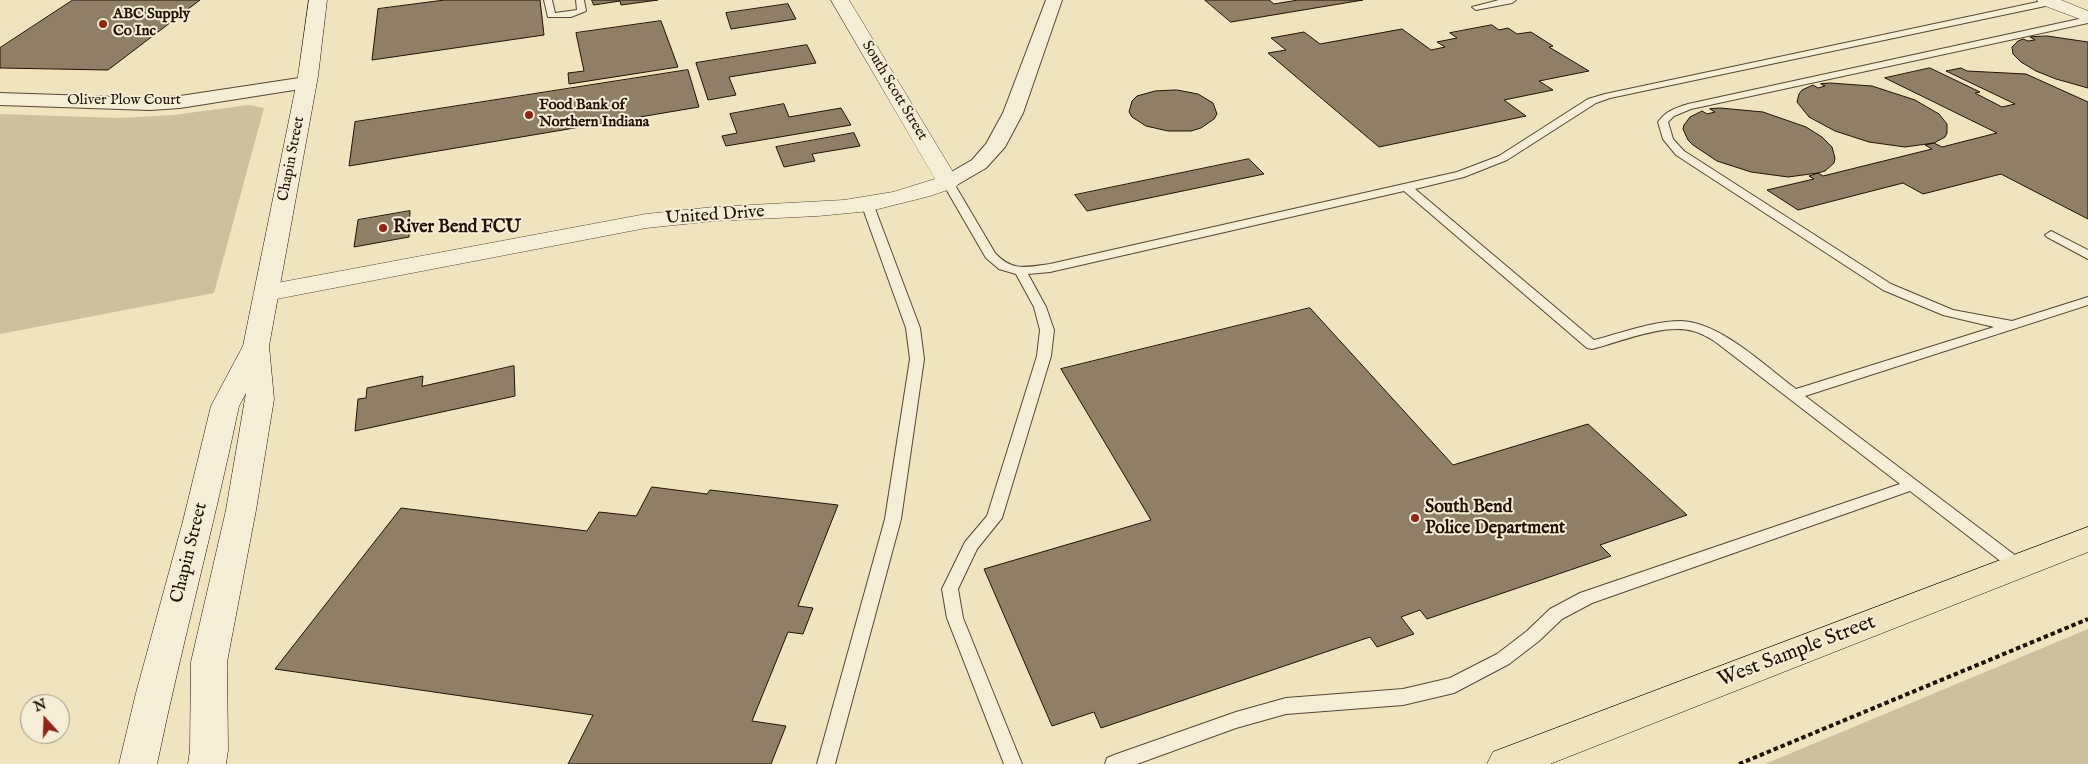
<!DOCTYPE html>
<style>
body{margin:0}
#map{position:relative;width:2088px;height:764px;overflow:hidden;background:#f0e4be;font-family:"IM FELL English",serif}
canvas{display:block}
.north{position:absolute;left:20px;top:694px;width:50px;height:50px;box-sizing:border-box;background:#f5edd5;border:1px solid #a19582;border-radius:50%;rotate:340deg;font-size:14px;font-weight:700;line-height:20px;text-align:center;color:#231106}
.north::after{content:'';display:block;margin:auto;width:18px;height:22px;background:#8f2418;clip-path:polygon(50% 0,100% 100%,50% 72%,0 100%)}
</style>
<div id="map">
<canvas width="2088" height="764"></canvas>
<div class="north">N</div>
</div>
<script>
const c = document.querySelector('canvas').getContext('2d');
c.lineJoin = 'round';
function paint(path, color) { c.fillStyle = color; c.fill(path, 'evenodd'); }
function stroke(path, color, width, dash) { c.strokeStyle = color; c.lineWidth = width; c.lineCap = dash ? 'butt' : 'round'; c.setLineDash(dash || []); c.stroke(path); }
function write(font, color, halo, rows, align = 'center') {
  c.font = font + ' "IM FELL English",serif'; c.lineWidth = 4; c.setLineDash([]); c.textBaseline = 'middle'; c.strokeStyle = halo; c.fillStyle = color; for (const [text, x, y, turn = 0] of rows) {
    c.save(); c.translate(x, y); c.rotate((+turn || 0) * Math.PI / 180); c.textAlign = isNaN(turn) ? turn : align; if (halo) c.strokeText(text, 0, 0); c.fillText(text, 0, 0); c.restore();
  }
}
const green = new Path2D(`
 M249 105 264 108 214 293 0 334V114L119 118 173 115Z
 M2088 629V764H1765Z`);
const building = new Path2D(`
 M73 0H200L108 70 0 68V48Z
 M445 0H540L544 35 372 60 378 9Z
 M592 0H658L621 5 620 1 594 5Z
 M1205 0H1269L1274 4 1298 0H1363L1231 22Z
 M788 4 796 19 731 29 726 13Z
 M661 21 678 67 569 84 568 73 584 71 576 33Z
 M1492 25 1499 30 1508 28 1517 34 1531 32 1553 46 1549 47 1589 71 1539 81 1553 90 1504 100 1526 116 1379 147 1268 53 1286 50 1271 38 1304 32 1320 44 1402 29 1431 50 1445 47 1437 42 1457 38 1450 33Z
 M2047 36 2088 42V88L2056 79 2036 71 2021 62 2013 54 2012 47 2018 41 2023 39 2028 41 2035 40 2030 37Z
 M807 45 816 63 729 77 736 95 708 100 696 63Z
 M1930 68 1980 92 1975 93 2002 107 2015 104 1946 71 1961 68 1967 71 2026 74 2088 102V219L2001 174 1923 194 1903 183 1798 210 1767 190 1814 179 1809 176 1818 173 1823 176 1932 149 1925 145 1934 143 1942 147 1997 133 1885 78Z
 M688 70 699 107 349 166 355 122Z
 M1830 83 1872 86 1915 100 1939 114 1947 124V133L1945 137 1934 143 1905 147 1869 142 1835 131 1809 117 1797 102 1799 94 1802 90 1813 85 1818 88 1825 86 1821 84Z
 M1177 90 1198 94 1213 103 1217 114 1214 119 1201 128 1191 131H1168L1146 126 1132 117 1129 112 1132 101 1137 96 1155 91Z
 M784 104 789 117 841 108 851 125 726 146 722 136 737 133 730 114Z
 M1720 108 1763 112 1806 127 1822 137 1832 147 1835 158 1834 163 1825 171 1818 173 1788 177 1751 172 1717 161 1693 145 1688 140 1683 129 1684 125 1690 117 1702 111 1707 114 1715 112 1710 109Z
 M854 133 860 146 812 154 815 161 784 167 776 147Z
 M1249 159 1264 174 1087 211 1075 195Z
 M410 211 409 237 354 247 358 220Z
 M1310 308 1453 465 1588 424 1687 515 1600 545 1611 556 1427 619 1420 610 1401 617 1414 634 1377 647 1370 637 1101 728 1094 712 1052 726 984 569 1151 520 1061 369Z
 M514 366 515 396 355 431 358 399 366 398 367 388 423 376 422 386Z
 M652 487 707 494 710 490 838 505 798 606 813 608 803 634 788 632 752 721 786 726 771 764H568L593 715 275 669 401 508 587 531 599 512 636 516Z`);
const path = new Path2D(`
 M1739 764 2088 619`);
const service = new Path2D(`
 M544 0H552L555 13 577 10 576 0H584L586 11 571 17H548Z
 M1499 0H1516L1512 3 1476 10 1472 7Z
 M2047 0 2054 2 2050 5 1610 98 1596 103 1507 160 1464 177 1415 189 1594 340C1622 333 1652 321 1681 321 1720 322 1765 366 1796 389L1994 327 1943 315 1883 290 1676 155 1663 139 1658 122C1666 111 1675 108 1688 104L2088 17V23L1691 109 1674 116 1668 122 1673 139 1684 151 1891 284 1953 310 2012 321 2088 297V305L1805 396 2024 562 2026 566 2024 570 2018 572 2012 570 1910 491 1592 603 1562 619 1539 641 1509 664 1454 693 1403 705 1286 714 1236 728 1137 764H1105L1107 758 1114 755 1236 712 1286 698 1403 689 1450 678 1497 654 1527 631 1550 609 1580 593 1900 484 1717 343C1710 338 1701 333 1693 331 1664 323 1620 342 1592 349L1587 348 1404 191 1050 272 1028 274 1046 307 1054 330 1051 356 1002 518 977 549 958 589 963 618 1022 764H1004L947 618 942 589 965 542 987 516 1037 356 1040 330 1034 307 1016 274 999 269 986 258 942 182 944 180H952L995 253C1012 272 1027 267 1050 264L1457 172 1499 156 1588 99 1605 94Z
 M868 203 874 206 920 328 924 359 901 519 835 764H817L885 519 910 359 906 328 862 206Z
 M2051 231 2088 250V259L2047 237 2045 235Z`);
const minor = new Path2D(`
 M1046 0H1062L1023 113 1005 147 986 168 955 186 948 188 941 186 937 182 941 178 972 160 986 144 1003 113Z
 M306 77 313 79 315 83 313 87 180 108 150 110 0 105V93L150 98 180 96Z`);
const tertiary = new Path2D(`
 M831 0H849L959 182 956 187 930 196 870 211 818 216 714 221 646 228 266 301 257 298 253 293 257 288 266 285 646 214 714 207 844 200 893 192 935 179Z
 M2037 0H2061L2088 11V22L2040 4Z`);
const secondary = new Path2D(`
 M309 0H327L318 76 269 346 274 399 256 510 227 662 228 750 226 764H188L190 750 191 662 226 510 246 393 239 406C214 526 182 644 157 764H119L136 693 183 521 211 406 243 346 298 76Z`);
const primary = new Path2D(`
 M2088 527V552L1550 764H1487L1493 752Z`);
const markers = [
 [103,24,5,"#8f2418"],
 [529,115,5,"#8f2418"],
 [383,228,5,"#8f2418"],
 [1415,518,5,"#8f2418"]
];
const farPoinames = [
 ["ABC Supply",113,15],
 ["Co Inc",113,32],
 ["Food Bank of",539,106],
 ["Northern Indiana",539,123]
];
const farStreetnames = [
 ["South Scott Street",894,91,59],
 ["Oliver Plow Court",124,101],
 ["Chapin Street",292,159,-79]
];
const streetNames = [
 ["United Drive",715,216,-4],
 ["Chapin Street",190,553,-76]
];
const poiNames = [
 ["River Bend FCU",393,228],
 ["South Bend",1425,508],
 ["Police Department",1425,529]
];
const nearStreetnames = [
 ["West Sample Street",1797,652,-21]
];
paint(green, '#cdc09f');
paint(building, '#8e7f66');
stroke(building, '#231106', 1);
stroke(service, '#564634', 2);
stroke(minor, '#564634', 2);
stroke(tertiary, '#564634', 1);
stroke(secondary, '#231106', 1);
stroke(primary, '#231106', 1);
stroke(path, '#231106', 4, [4.5, 3]);
paint(service, '#f5edd5');
paint(minor, '#f5edd5');
paint(tertiary, '#f5edd5');
paint(secondary, '#f5edd5');
paint(primary, '#f0e4be');
for (const [x, y, r, color] of markers) { const dot = new Path2D(); dot.arc(x, y, r, 0, 2 * Math.PI); c.fillStyle = color; c.fill(dot); stroke(dot, '#f5edd5', 2); }
write('bold 15px', '#231106', '#f5edd5', farPoinames, 'left');
write('15px', '#231106', '#f5edd5', farStreetnames);
write('18px', '#231106', '#f5edd5', streetNames);
write('bold 18px', '#231106', '#f5edd5', poiNames, 'left');
write('21px', '#231106', '#f5edd5', nearStreetnames);
</script>
